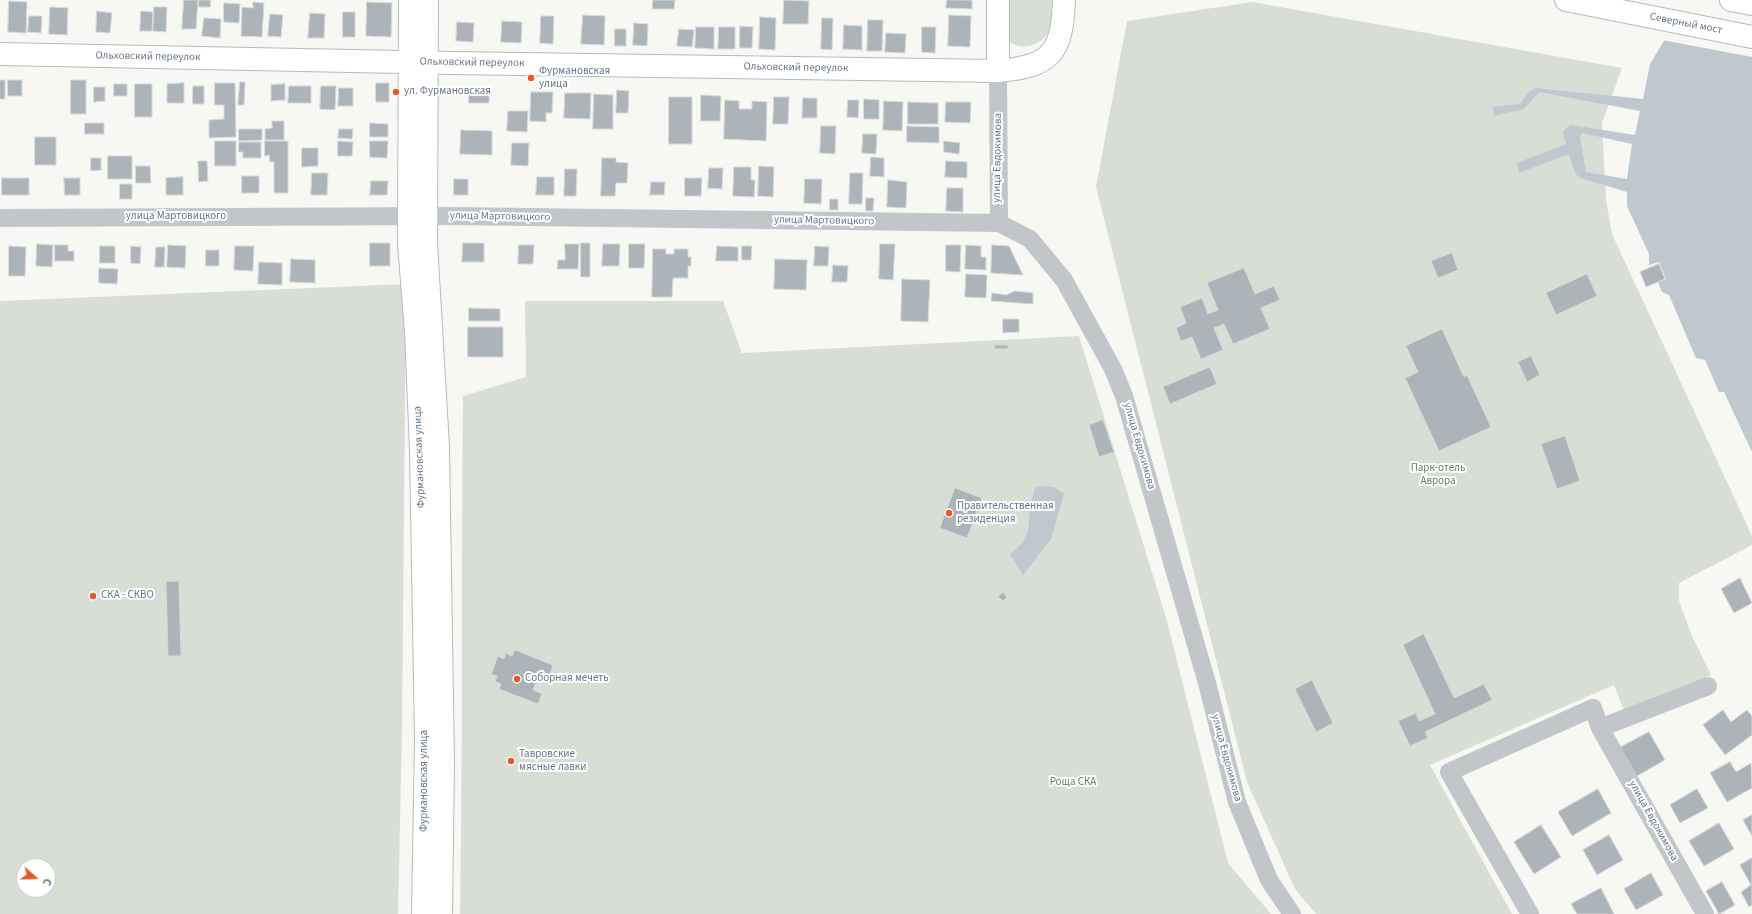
<!DOCTYPE html>
<meta charset="utf-8">
<style>
body{margin:0}
#map{position:relative;width:1752px;height:914px;overflow:hidden;background:#f7f7f4;font-family:"Source Sans 3",sans-serif}
canvas{display:block}
.north{position:absolute;left:16px;top:858px;width:40px;height:40px;box-sizing:border-box;background:#fff;border:1px solid #c2c8ce;border-radius:50%;rotate:110deg;font-size:11px;font-weight:700;line-height:16px;text-align:center;color:#667685}
.north::after{content:'';display:block;margin:auto;width:14px;height:18px;background:#e65925;clip-path:polygon(50% 0,100% 100%,50% 72%,0 100%)}
</style>
<div id="map">
<canvas width="1752" height="914"></canvas>
<div class="north">С</div>
</div>
<script>
const c = document.querySelector('canvas').getContext('2d');
c.lineJoin = 'round';
function paint(path, color) { c.fillStyle = color; c.fill(path, 'evenodd'); }
function stroke(path, color, width, dash) { c.strokeStyle = color; c.lineWidth = width; c.lineCap = dash ? 'butt' : 'round'; c.setLineDash(dash || []); c.stroke(path); }
function write(font, color, halo, rows, align = 'center') {
  c.font = font + ' "Source Sans 3",sans-serif'; c.lineWidth = 4; c.setLineDash([]); c.textBaseline = 'middle'; c.strokeStyle = halo; c.fillStyle = color; for (const [text, x, y, turn = 0] of rows) {
    c.save(); c.translate(x, y); c.rotate((+turn || 0) * Math.PI / 180); c.textAlign = isNaN(turn) ? turn : align; if (halo) c.strokeText(text, 0, 0); c.fillText(text, 0, 0); c.restore();
  }
}
const green = new Path2D(`
 M1004 0H1052C1051 11 1053 24 1048 33 1039 48 1012 53 1005 34 1003 27 1004 8 1004 0Z
 M1252 2 1622 68 1602 123 1606 200 1612 234 1752 536V545L1679 583V601L1692 636 1711 675 1624 711 1614 685 1430 765 1512 914H1316L1295 889 1247 782 1096 187 1127 21Z
 M406 284 402 730 398 914H0V301ZM24 866H48V890H24Z
 M525 301H723L742 353 1079 336 1167 621 1228 863 1271 914H460C463 741 461 569 463 396L526 377Z`);
const water = new Path2D(`
 M1752 0V452L1724 392H1719L1705 360 1696 358 1669 295 1662 292 1658 282 1666 279 1659 262 1649 265V254L1627 206V192L1580 178 1575 173 1569 154 1519 173 1517 163 1566 144 1563 131 1571 125 1635 135 1640 111 1539 92 1524 109 1494 116 1493 107 1520 104 1529 92 1535 88 1643 99 1650 64 1683 9ZM1582 133 1632 144 1627 179 1586 172 1580 137Z
 M1043 486 1054 487 1064 494 1051 539 1023 575 1010 554C1031 539 1028 529 1030 507 1031 501 1034 494 1035 488Z`);
const pier = new Path2D(`
 M1679 0H1752V57L1662 40 1681 9Z`);
const building = new Path2D(`
 M184 0H198L196 29H182Z
 M199 0H211L210 7H199Z
 M653 0H675L674 9H653Z
 M784 0 809 1 808 24H783Z
 M947 0H972V9L946 8Z
 M9 1 27 2 26 33 8 32Z
 M253 2 264 3 262 37 241 36 242 7 253 8Z
 M367 2 392 3 391 37 366 36Z
 M224 3 240 4 239 23 224 22Z
 M50 7 68 8 67 35 49 34Z
 M154 7H167L166 32 153 31Z
 M97 11 112 13 110 33 96 32Z
 M141 11 153 12 152 31H140Z
 M343 12H355V37H343Z
 M310 13 325 14 324 38H308Z
 M270 14 283 15 281 37 268 36Z
 M583 15 605 16 604 45 581 44Z
 M949 15 971 16 970 47 948 46Z
 M29 16H42L41 33 28 32Z
 M541 16H554L553 44 540 43Z
 M760 17 776 18 775 50 759 49Z
 M204 18 221 19 220 38 202 36Z
 M822 18H833L832 50 821 49Z
 M868 20H883L882 51H867Z
 M502 21 522 22 521 43 501 42Z
 M457 22 474 23 473 42 456 41Z
 M634 23 648 24 647 46 633 45Z
 M844 25 862 26V50L843 49Z
 M740 26 753 27 752 48H740Z
 M696 27H714V49L695 48Z
 M719 27H735V49H718Z
 M922 27H936L935 53 922 52Z
 M615 29H626V46H615Z
 M679 29 694 30 692 47 677 46Z
 M886 33 906 34 905 53 885 52Z
 M0 80H5V99H0Z
 M8 80H22V96H8Z
 M71 80H86V114H71Z
 M240 82H245L244 105H238Z
 M184 83V103H167V84Z
 M215 83H235L236 137 209 138V120L224 119V105H215Z
 M376 83H389V102H376Z
 M114 84H127V96H114Z
 M135 84H152V117H135Z
 M285 84V100L271 101V85Z
 M193 86H204V104H193Z
 M289 86H311V103H288Z
 M321 86H336L335 110 320 109Z
 M94 87H105V101L94 102Z
 M339 88H353V106H338Z
 M469 89 489 90V103H469Z
 M617 90 629 91 628 113H616Z
 M531 92H553L552 113H546V122L530 121Z
 M565 93H591L590 119 564 118Z
 M594 94 613 95V129H593Z
 M701 95 721 96 720 121H701Z
 M669 97H692V144H669Z
 M774 97H789L788 124H773Z
 M803 98H817V118H802Z
 M864 99 879 100V119H864Z
 M725 100 739 101V109H752V101L767 102 766 141 724 139Z
 M848 100H859L858 118 847 117Z
 M884 101 903 102 902 131 883 130Z
 M908 102 938 103V124H908Z
 M946 102H971L970 123 945 122Z
 M508 111H528L527 132 507 131Z
 M272 121H284V140H265V129L272 128Z
 M85 123H104V134H85Z
 M370 123 388 124V137H370Z
 M821 126H836L835 154 820 153Z
 M907 126 939 127V143L907 142Z
 M239 129H262V140L239 141Z
 M339 129H353L352 139 338 138Z
 M461 130 492 131V155L460 154Z
 M863 134H877L876 154 862 153Z
 M35 137H56V165H35Z
 M215 141H236V166H215Z
 M265 141H288V193H274V162H270L269 155 265 156Z
 M338 141 353 142 352 156H338Z
 M370 141H388L387 158 370 157Z
 M944 141 960 143 959 154 944 152Z
 M239 142H261V158H243V152H239Z
 M512 143H529L528 166 511 165Z
 M302 148H318V166L302 167Z
 M108 156H132V179H108Z
 M871 157 884 158V177L870 176Z
 M91 158H101V170L91 171Z
 M602 158H616V162L628 163 627 183H616L615 196H601Z
 M198 161H207L208 181 199 182Z
 M946 161 967 162V178L945 177Z
 M136 166H150L151 183H136Z
 M759 166 774 167 773 197 758 196Z
 M734 167H751V180H755L754 197 733 196Z
 M709 168H723L722 189 708 188Z
 M565 169H577L576 196H564Z
 M312 173H328L327 195H311Z
 M850 173H863L862 204H849Z
 M242 176H259V193H242Z
 M183 177V195H166V178Z
 M537 177H554V195H536Z
 M2 178H29V195H2Z
 M64 178H80V195H65Z
 M685 178H702L701 196H685Z
 M454 179H468V195H454Z
 M805 179H822L821 204 804 203Z
 M888 180 907 182 906 208 887 207Z
 M371 181H388L387 195H370Z
 M651 182H665L664 195H650Z
 M120 184H132V199H120Z
 M947 188H963V212L946 211Z
 M866 198H874L873 211H866Z
 M830 199H838V210H830Z
 M370 243H390V266H370Z
 M463 243H484V262H462Z
 M581 243H590V277H581Z
 M37 244 53 245 52 267 36 266Z
 M565 244H579L578 269H557L558 260H565Z
 M603 244H620L619 266H602Z
 M629 244H645L644 268H629Z
 M880 244H895L893 280 879 279Z
 M55 245H68V251H74V261H55Z
 M168 245 186 246 185 268 167 267Z
 M519 245H534L533 264H518Z
 M946 245H961L960 272 946 271Z
 M966 245 981 246V257H986V270L965 269Z
 M992 245 1009 246 1023 275 991 273Z
 M9 246 26 247 25 276H9Z
 M100 246H115V263H100Z
 M131 246 141 247 140 264 131 263Z
 M235 246H254L253 271 234 270Z
 M717 246 738 247V261H716Z
 M742 246H752L751 260H742Z
 M815 246 829 247 828 266H814Z
 M156 247H165L164 267H155Z
 M653 249H666V254H674V249H688V257H691V266H688V278H673L672 297H652Z
 M206 250H219V266H206Z
 M1452 253 1458 270 1438 278 1431 261Z
 M291 259 315 260V283L290 282Z
 M775 259 807 260 806 290 774 289Z
 M259 262 282 263V285L258 284Z
 M1659 264 1665 279 1646 287 1640 272Z
 M833 265 848 266 847 282H832Z
 M99 268 118 269 117 284 99 283Z
 M1244 268 1255 294 1274 286 1280 300 1261 308 1270 329 1233 344 1224 324 1214 328 1223 350 1201 359 1192 337 1181 341 1176 328 1186 323 1180 307 1202 298 1208 314 1218 310 1207 283Z
 M966 274 987 275 986 298 965 297Z
 M1587 274 1597 296 1556 315 1546 293Z
 M902 279 930 280 928 322 901 321Z
 M1015 291 1033 293V304L991 301 992 293 1006 295Z
 M469 308 500 309V321H469Z
 M1003 319H1019V332L1003 333Z
 M468 327H503V357H468Z
 M1442 329 1464 377 1467 375 1491 427 1439 451 1405 378 1418 372 1406 346Z
 M995 345H1008V349H995Z
 M1531 356 1540 375 1527 382 1518 362Z
 M1210 367 1217 384 1170 404 1163 387Z
 M1103 420 1114 452 1099 457 1089 425Z
 M1565 436 1580 481 1557 489 1541 444Z
 M955 488 982 498 967 538 940 528Z
 M1740 578 1752 603 1734 613 1721 589Z
 M179 581 181 656H168L166 582Z
 M1003 592 1007 597 1003 601 998 597Z
 M1424 634 1454 698 1484 684 1492 700 1425 732 1428 738 1410 746 1398 721 1416 713 1419 721 1435 714 1403 645Z
 M515 650 553 665 550 675 540 671 533 690 542 694 538 704 499 689 501 684 495 681 497 676 491 674 498 656 504 659 506 653 512 656Z
 M1312 680 1333 723 1316 732 1295 689Z
 M1723 710 1731 722 1747 710 1752 716V735L1725 755 1703 725Z
 M1649 732 1665 760 1635 777 1619 748Z
 M1730 762 1736 772 1751 763 1752 788 1727 802 1710 773Z
 M1598 789 1611 813 1572 836 1558 812Z
 M1697 789 1708 808 1680 823 1670 805Z
 M1752 815V836L1743 820Z
 M1719 823 1734 849 1704 866 1689 841Z
 M1541 825 1561 857 1534 874 1514 842Z
 M1609 835 1623 860 1597 875 1583 850Z
 M1752 858V905L1749 907 1741 892 1751 885 1740 865Z
 M1651 873 1663 895 1636 910 1624 889Z
 M1722 882 1735 905 1719 914 1706 891Z
 M1601 888 1614 914H1577L1571 904Z`);
const minor = new Path2D(`
 M998 71 999 223
 M0 218 449 216 999 223 1030 239 1064 280 1113 369 1124 396 1207 683 1237 802 1269 880 1292 914
 M1600 728 1705 914
 M1530 914 1449 772 1593 708 1600 728 1708 686`);
const major = new Path2D(`
 M410 0 409 243 416 333 421 449 426 740 423 914
 M427 0 426 243 438 447 443 763 441 914
 M1566 0 1752 37
 M1731 0 1752 4
 M0 54 452 63 998 71C1052 66 1062 53 1064 0
 M998 71V0`);
const markers = [
 [531,78,4,"#e65925"],
 [396,92,4,"#e65925"],
 [949,513,4,"#e65925"],
 [93,596,4,"#e65925"],
 [517,679,4,"#e65925"],
 [511,761,4,"#e65925"]
];
const streetNames = [
 ["Северный мост",1686,24,11],
 ["Ольховский переулок",148,57,1],
 ["Ольховский переулок",472,63,1],
 ["Ольховский переулок",796,68,1],
 ["улица Евдокимова",998,158,-89],
 ["улица Мартовицкого",176,217],
 ["улица Мартовицкого",500,217,1],
 ["улица Мартовицкого",824,221,1],
 ["улица Евдокимова",1139,446,74],
 ["Фурмановская улица",420,457,-92],
 ["улица Евдокимова",1226,758,75],
 ["Фурмановская улица",425,781,-90],
 ["улица Евдокимова",1653,821,61]
];
const poiNames = [
 ["Фурмановская",539,72],
 ["улица",539,85],
 ["ул. Фурмановская",404,92],
 ["Правительственная",957,507],
 ["резиденция",957,520],
 ["СКА - СКВО",101,596],
 ["Соборная мечеть",525,679],
 ["Тавровские",519,755],
 ["мясные лавки",519,768]
];
const parkNames = [
 ["Парк-отель",1438,469],
 ["Аврора",1438,482],
 ["Роща СКА",1073,783]
];
paint(green, '#d8ded5');
paint(water, '#bfc8ce');
paint(pier, '#f7f7f4');
paint(building, '#acb3b9');
stroke(building, '#d8d9d6', 1);
stroke(major, '#b5b9bd', 24);
stroke(minor, '#c2c6c9', 18);
stroke(major, '#fff', 22);
for (const [x, y, r, color] of markers) { const dot = new Path2D(); dot.arc(x, y, r, 0, 2 * Math.PI); c.fillStyle = color; c.fill(dot); stroke(dot, '#fff', 1.5); }
write('11px', '#667685', '#fff', streetNames);
write('11px', '#667685', '#fff', poiNames, 'left');
write('11px', '#687c65', '#fff', parkNames);
</script>
